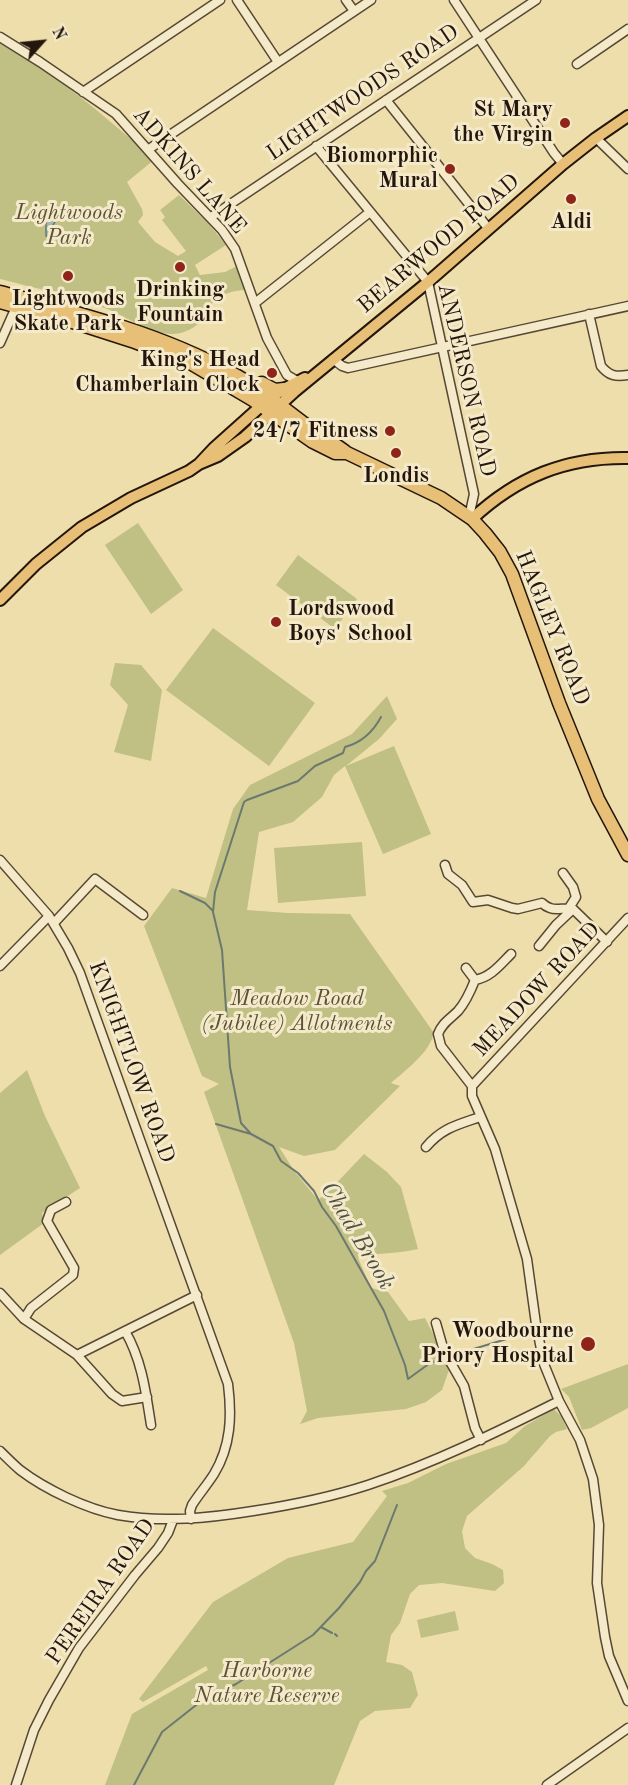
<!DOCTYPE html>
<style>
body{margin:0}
#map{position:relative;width:628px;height:1785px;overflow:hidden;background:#eedeac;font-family:"Old Standard TT",serif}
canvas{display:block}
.north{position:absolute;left:12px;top:12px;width:60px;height:60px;-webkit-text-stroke:4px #f4eac9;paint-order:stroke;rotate:63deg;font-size:16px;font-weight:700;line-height:24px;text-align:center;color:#25160d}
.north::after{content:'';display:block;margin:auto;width:21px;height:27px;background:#25160d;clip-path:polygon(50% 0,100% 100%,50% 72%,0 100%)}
</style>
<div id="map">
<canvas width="628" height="1785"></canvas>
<div class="north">N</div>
</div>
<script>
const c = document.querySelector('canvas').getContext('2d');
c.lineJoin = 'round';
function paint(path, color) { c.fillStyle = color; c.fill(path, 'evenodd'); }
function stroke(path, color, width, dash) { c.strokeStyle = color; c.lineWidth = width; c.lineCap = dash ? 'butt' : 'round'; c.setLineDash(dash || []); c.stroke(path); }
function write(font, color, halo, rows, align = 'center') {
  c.font = font + ' "Old Standard TT",serif'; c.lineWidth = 6; c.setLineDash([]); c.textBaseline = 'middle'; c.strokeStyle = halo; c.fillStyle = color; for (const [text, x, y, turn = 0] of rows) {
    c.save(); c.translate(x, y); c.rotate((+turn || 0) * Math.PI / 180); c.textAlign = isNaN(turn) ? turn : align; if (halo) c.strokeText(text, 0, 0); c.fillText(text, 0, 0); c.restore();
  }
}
const green = new Path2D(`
 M0 43C18 55 37 65 54 78 90 102 121 132 155 159L127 182 142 209 143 215 138 222 155 242 178 256 186 251 162 220 165 217 160 210 179 195 207 222 226 245 195 265 200 275 225 272 237 266 245 290C224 291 220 298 205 309L202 316 203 318C196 328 184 334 172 334 148 333 128 317 107 309 73 296 35 288 0 279Z
 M138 523 183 590 151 614 105 545Z
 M298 555 357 599 335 629 276 585Z
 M213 628 315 703 269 766 166 690Z
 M115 663 141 665 162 690 151 761 114 752 128 705 110 685Z
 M387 696 397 719 379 739 346 766 394 746 431 834 383 854 345 766 334 775 322 797 293 822 259 832 247 910 288 913 350 914 434 1033C429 1053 407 1069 391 1083L400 1086 335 1150 304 1156 279 1147 295 1172 318 1200 328 1192 364 1154 387 1172 401 1187 418 1249C398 1254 378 1252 358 1258L371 1288 388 1292 409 1321 425 1318 450 1367 442 1390 426 1402 406 1409 318 1418 300 1424 307 1411 294 1343 204 1092 219 1084 202 1076 144 926 172 888 206 898 233 809 250 785 352 734Z
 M362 842 366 896 278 903 274 848Z
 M27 1070 45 1116 80 1188 42 1213 44 1223 0 1255V1093Z
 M628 1364V1408L591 1428 582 1430 569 1397 561 1389Z
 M554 1409 561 1416 567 1429 556 1432 550 1436 524 1466 467 1516 462 1531 465 1548 475 1558 492 1564 503 1570 504 1583 495 1591 442 1583 419 1585 410 1594 400 1623 391 1635 386 1662 402 1665 412 1672 418 1695 410 1708 375 1711 360 1721 334 1785H105L132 1714 208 1670 206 1666 143 1702 139 1699 213 1602 288 1558 353 1542 387 1496 382 1491 408 1483 446 1464 506 1443 525 1426Z
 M455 1611 459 1630 421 1638 417 1620Z`);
const water = new Path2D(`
 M50 206 56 209C60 222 54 220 51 229 50 232 50 235 49 237L46 236C46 228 45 212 50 206Z`);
const stream = new Path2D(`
 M381 717C373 732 360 743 345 747L343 753 315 766 298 781 247 800 244 802 215 892 213 912 222 950 230 1067 241 1123 251 1134 273 1146 281 1161 298 1173 314 1191 322 1207 336 1226 384 1311 405 1365 408 1379 430 1363 444 1358
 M180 891 205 903 213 911
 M216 1124 251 1134
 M450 1356 510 1338
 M321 1627 332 1633
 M335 1634 337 1636
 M134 1785 162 1732 200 1702 236 1684 313 1635 339 1608 360 1582 366 1571 375 1561 397 1505`);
const minor = new Path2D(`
 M237 0 278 62
 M346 0 354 11
 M454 0 554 153 563 164
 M0 37 40 62 116 114 178 184 222 230 235 249 267 338 287 375 297 381
 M577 64 628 29
 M83 92 220 0
 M386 100 488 228
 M596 138 628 169
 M316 146 428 282 474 494 469 517
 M149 149 371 0
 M211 217 536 0
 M255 303 370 212
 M589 314 601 366C609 376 616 377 628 375
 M0 343 16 307
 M333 359 342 366 348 368 628 306
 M0 860 49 916 68 948 80 973 228 1384C232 1416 231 1446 214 1474 207 1485 199 1494 192 1505L190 1511 191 1519
 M445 865 448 874 462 885 473 902 488 900 512 908 518 909 542 903C544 905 547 907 550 908 557 911 565 907 573 909L607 942
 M563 873 573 887 576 897 569 908
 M54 923 95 879 143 915
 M539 946 556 925 573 909
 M0 966 49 916
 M466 968 475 980C471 990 466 1002 458 1011 450 1019 442 1023 438 1034L441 1046 472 1086
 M475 980C491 977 500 965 511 954
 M472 1086V1096L495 1149 527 1259 536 1324 544 1364 559 1401 580 1440 593 1479 599 1525 597 1583 605 1637 609 1656 628 1701
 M472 1086 628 918
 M426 1147C442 1128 457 1125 480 1117
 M0 1293 24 1319 77 1355 112 1394 122 1401 147 1397
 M24 1319 31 1308 73 1275 74 1268 47 1221 51 1210 66 1202
 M436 1323 444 1351 464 1386 475 1428 481 1440
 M125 1331C142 1360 146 1393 151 1425
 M77 1355 197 1295
 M0 1451C6 1457 13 1464 20 1470 45 1489 86 1509 118 1515 163 1523 209 1518 253 1511 292 1505 331 1497 368 1485 434 1463 497 1432 559 1401
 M16 1785 34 1730 49 1700 79 1648 135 1575 158 1548 168 1533 173 1520
 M547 1785 628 1728`);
const major = new Path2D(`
 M199 464 218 456 245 437 294 392 428 282 563 164 596 138 628 116
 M472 519C517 477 566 457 628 458
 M0 600 36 564 82 527 131 498 189 471 199 464 214 448 271 397 284 389 305 378`);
const highway = new Path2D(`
 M0 292C75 312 162 334 230 372 259 387 283 408 309 427 321 437 335 443 347 453L441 498 472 519 485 533 500 552 512 574 559 703 598 799 628 855
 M0 302 76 323 132 341 192 364 253 400 313 442 335 453H344
 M262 383 275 390 284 389`);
const markers = [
 [565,123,6,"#8f2418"],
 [450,169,6,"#8f2418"],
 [571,199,6,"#8f2418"],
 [180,267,6,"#8f2418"],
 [68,276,6,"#8f2418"],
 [272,373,6,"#8f2418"],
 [390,431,6,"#8f2418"],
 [396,453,6,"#8f2418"],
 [276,622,6,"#8f2418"],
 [588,1344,8,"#8f2418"]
];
const streetNames = [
 ["LIGHTWOODS ROAD",363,93,-34],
 ["ADKINS LANE",189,171,49],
 ["BEARWOOD ROAD",439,244,-40],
 ["ANDERSON ROAD",466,380,77],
 ["HAGLEY ROAD",552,628,68],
 ["MEADOW ROAD",537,990,-47],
 ["KNIGHTLOW ROAD",131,1062,70],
 ["PEREIRA ROAD",101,1592,-55]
];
const poiNames = [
 ["St Mary",553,110],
 ["the Virgin",553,135],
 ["Biomorphic",438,156],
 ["Mural",438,181],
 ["Aldi",571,222,"center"],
 ["Drinking",180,290,"center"],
 ["Fountain",180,315,"center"],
 ["Lightwoods",68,299,"center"],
 ["Skate Park",68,324,"center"],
 ["King's Head",260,360],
 ["Chamberlain Clock",260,385],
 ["24/7 Fitness",378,431],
 ["Londis",396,476,"center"],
 ["Lordswood",288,609,"left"],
 ["Boys' School",288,634,"left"],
 ["Woodbourne",574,1331],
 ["Priory Hospital",574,1356]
];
const parkNames = [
 ["Lightwoods",69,213],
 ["Park",69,238],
 ["Meadow Road",297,999],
 ["(Jubilee) Allotments",297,1024],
 ["Harborne",267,1671],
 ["Nature Reserve",267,1696]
];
const waterNames = [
 ["Chad Brook",357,1236,59]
];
paint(green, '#c0bf84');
paint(water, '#9bbbb1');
stroke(water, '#6c796f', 1.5);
stroke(stream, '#6c796f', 2);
stroke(minor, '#574835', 11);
stroke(major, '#25160d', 14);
stroke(highway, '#25160d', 15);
stroke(minor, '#f4eac9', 8);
stroke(major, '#e7bf76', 10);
stroke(highway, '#e7bf76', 12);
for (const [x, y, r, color] of markers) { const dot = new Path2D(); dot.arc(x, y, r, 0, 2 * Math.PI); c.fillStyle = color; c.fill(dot); stroke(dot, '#f4eac9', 2); }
write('22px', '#25160d', '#f4eac9', streetNames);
write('bold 22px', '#25160d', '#f4eac9', poiNames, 'right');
write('italic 22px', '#5b5137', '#f4eac9', parkNames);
write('italic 24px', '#4e5046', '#f4eac9', waterNames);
</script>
